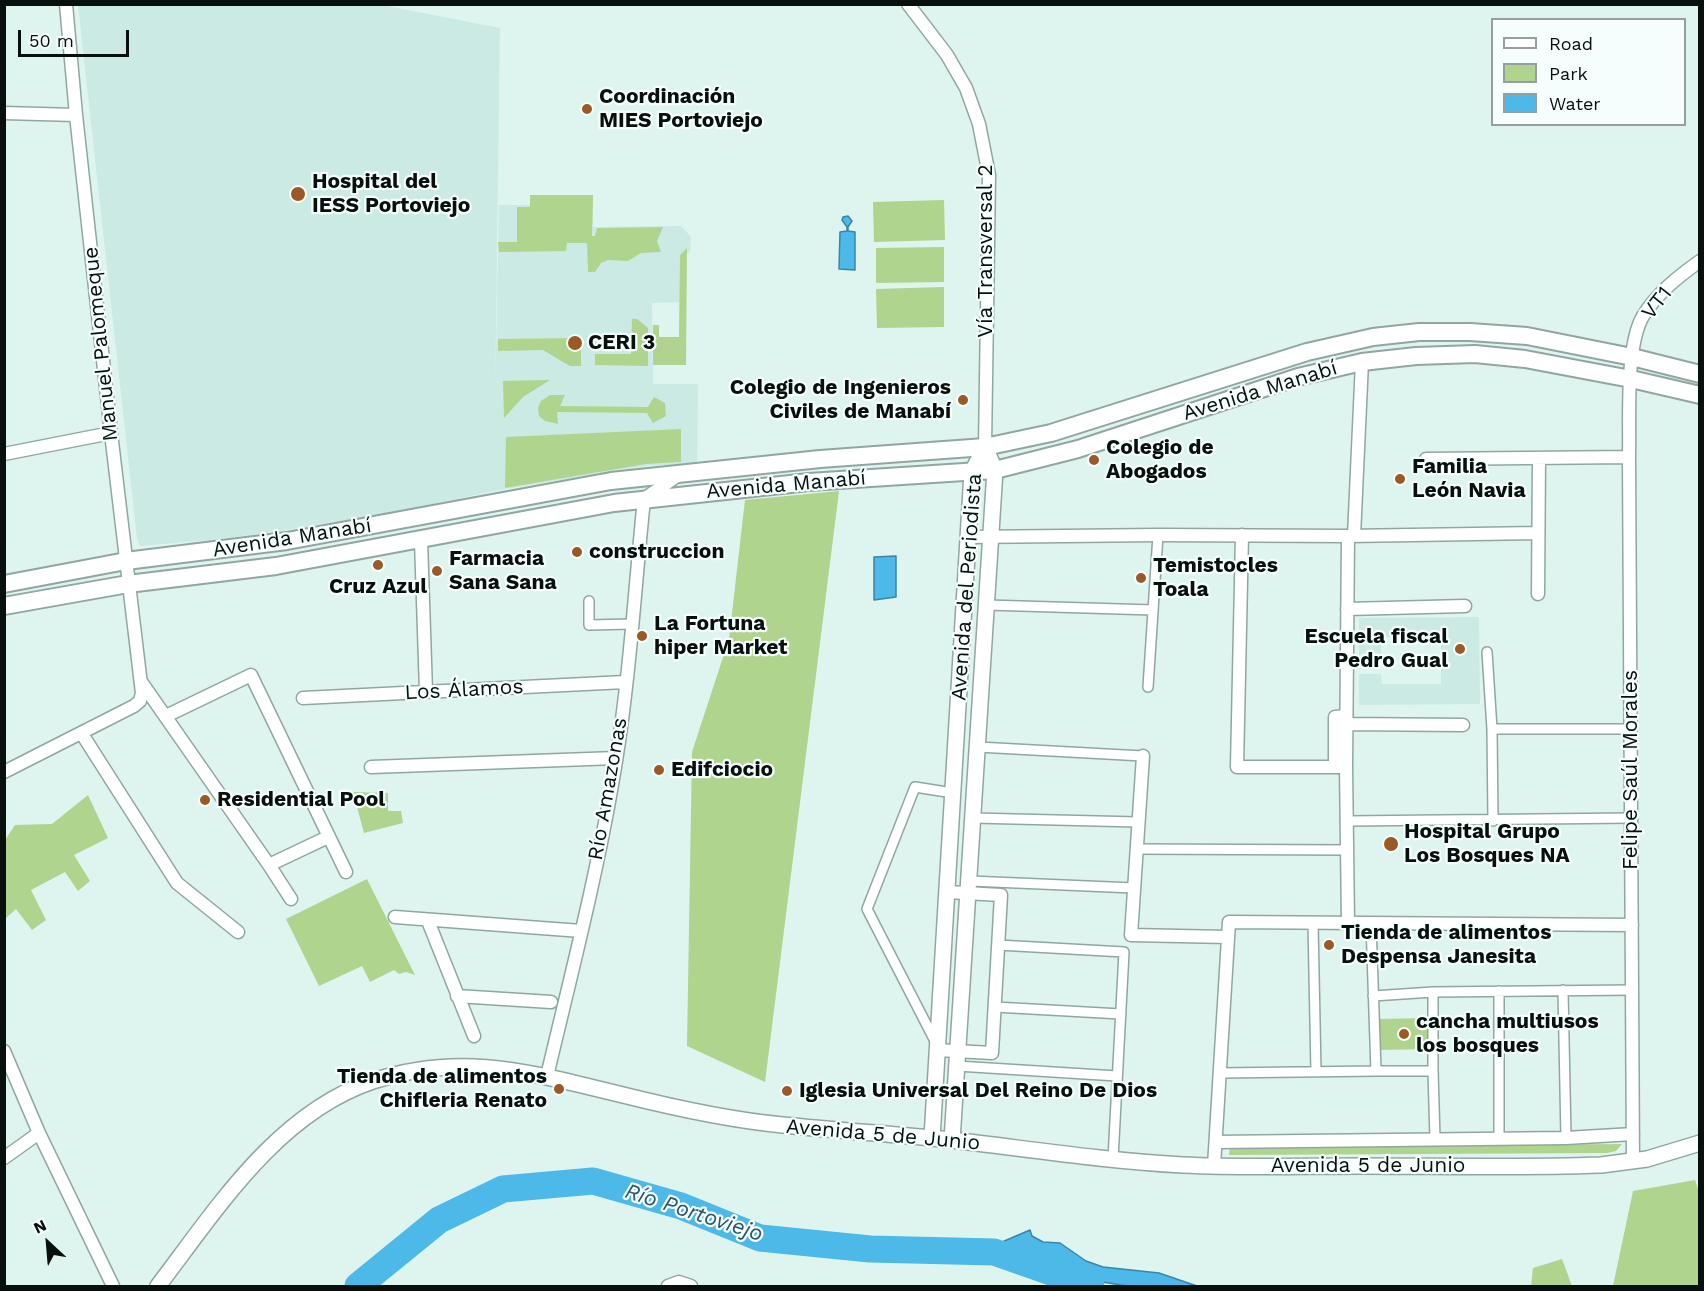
<!DOCTYPE html>
<meta charset="utf-8">
<style>
body{margin:0}
#map{position:relative;width:1704px;height:1291px;overflow:hidden;background:#def4ef;font-family:"Work Sans",sans-serif}
canvas{display:block}
.frame{position:absolute;inset:0;border:6px solid #08100e;pointer-events:none}
.legend{position:absolute;left:1491px;top:18px;width:195px;height:108px;box-sizing:border-box;background:#f5fefc;border:2px solid #969f9d;margin:0;padding:8px 10px;list-style:none;font-size:18px;color:#08100e}
.legend li{display:flex;align-items:center;gap:12px;height:30px}
.legend b{width:30px;border:2px solid #969f9d}
.north{position:absolute;left:18px;top:1213px;width:60px;height:60px;-webkit-text-stroke:4px #f5fefc;paint-order:stroke;rotate:334deg;font-size:16px;font-weight:700;line-height:24px;text-align:center;color:#08100e}
.north::after{content:'';display:block;margin:auto;width:21px;height:27px;background:#08100e;clip-path:polygon(50% 0,100% 100%,50% 72%,0 100%)}
.scale{position:absolute;left:18px;top:30px;width:111px;height:27px;box-sizing:border-box;border:3px solid #08100e;border-top:0;padding-left:8px;font-size:18px;line-height:21px;white-space:nowrap;color:#08100e;-webkit-text-stroke:4px #f5fefc;paint-order:stroke}
</style>
<div id="map">
<canvas width="1704" height="1291"></canvas>
<div class="frame"></div>
<ul class="legend">
<li><b style="height:8px;background:#fff"></b>Road</li>
<li><b style="height:16px;background:#afd48e"></b>Park</li>
<li><b style="height:16px;background:#4cb9e8"></b>Water</li>
</ul>
<div class="north">N</div>
<div class="scale">50 m</div>
</div>
<script>
const c = document.querySelector('canvas').getContext('2d');
c.lineJoin = 'round';
function paint(path, color) { c.fillStyle = color; c.fill(path, 'evenodd'); }
function stroke(path, color, width, dash) { c.strokeStyle = color; c.lineWidth = width; c.lineCap = dash ? 'butt' : 'round'; c.setLineDash(dash || []); c.stroke(path); }
function write(font, color, halo, rows, align = 'center') {
  c.font = font + ' "Work Sans",sans-serif'; c.lineWidth = 4.5; c.setLineDash([]); c.textBaseline = 'middle'; c.strokeStyle = halo; c.fillStyle = color; for (const [text, x, y, turn = 0] of rows) {
    c.save(); c.translate(x, y); c.rotate((+turn || 0) * Math.PI / 180); c.textAlign = isNaN(turn) ? turn : align; if (halo) c.strokeText(text, 0, 0); c.fillText(text, 0, 0); c.restore();
  }
}
const built = new Path2D(`
 M78 5H382L500 28 495 398 499 205H530V195H593V227L681 226 691 237 690 251 683 259 684 302 652 303 653 384H698L697 464 647 466 494 491 387 514 274 532 209 540 140 546 137 539Z
 M1479 617 1480 704 1359 705V674H1381L1382 684H1441V636L1381 637V662H1359V618Z`);
const green = new Path2D(`
 M530 195H593L592 236H595L597 228 663 227 657 241 661 252 641 253 628 261 608 260 601 263 595 272H588L587 243H567L566 251 499 252 498 242H517V207H530Z
 M944 200 945 240 874 242 873 202Z
 M944 247V282L876 283V248Z
 M687 248 686 365H653V325H659V337H679L680 255Z
 M944 287V327L877 328 876 289Z
 M632 319H637L648 328V366L595 365V354H631Z
 M581 338V366H570L543 350 498 351V339Z
 M550 380 523 397 504 418 503 381Z
 M550 395H565L560 406 648 407 654 397 665 403 666 416 653 423 647 413 557 412 558 424 545 421 539 416 538 408 541 401Z
 M681 429V462L646 464 505 488 506 437Z
 M839 491 765 1082 687 1046 692 752 729 639 745 500Z
 M353 792 388 793V811H401L403 823 364 833Z
 M88 795 108 838 74 855 90 881 78 891 65 872 31 890 46 920 32 930 16 909 5 919V840L15 825 52 824Z
 M367 879 415 975 406 972 399 974 394 970 370 982 362 966 319 986 286 919Z
 M1433 1018V1049L1376 1050 1375 1019Z
 M1622 1144 1616 1151 1607 1153 1229 1155 1230 1147Z
 M1695 1180 1700 1195 1699 1286H1613L1633 1191Z
 M1562 1259 1572 1286H1531L1533 1268Z`);
const water = new Path2D(`
 M848 216 852 221 848 227V231L855 232V270L839 269 840 232 847 231V227L842 220 843 217Z
 M896 556V597L874 600V557Z
 M1030 1230 1032 1236 1043 1242 1060 1243 1086 1261 1103 1267 1159 1273 1197 1286H1127L1096 1281 1026 1257 1006 1249 1002 1242Z`);
const river = new Path2D(`
 M358 1286 439 1220 503 1189 593 1181 681 1206 760 1238 870 1249 994 1252 1091 1286`);
const pedestrian = new Path2D(`
 M589 601V625L631 624
 M987 605 1153 610
 M1487 652 1492 729
 M1148 687 1158 535
 M978 747 1143 756
 M973 818 1138 822
 M1347 821 1632 818
 M1493 821 1492 729H1631
 M1136 849 1347 850
 M970 881 1134 888
 M1313 923 1316 1072
 M998 945 1124 952 1113 1159
 M1563 990 1566 1138
 M1499 991V1139
 M1373 996 1433 992 1633 990
 M995 1007 1121 1014
 M936 1043 867 909 915 787 953 793
 M957 1066 1117 1076
 M1376 1071H1433L1435 1139
 M1433 1071V992
 M1221 1073 1376 1071 1371 923`);
const minor = new Path2D(`
 M908 4 947 55 966 88 979 124 989 175 985 447
 M4 113 76 115
 M4 454 111 433
 M1426 459 1629 457
 M1242 535 1237 767H1346
 M1348 536 1538 533
 M1354 536 1362 362
 M969 537 1158 535 1348 536 1346 767 1348 923
 M421 540 426 692
 M1538 594 1539 458
 M1347 609 1465 606
 M142 683 269 865 291 899
 M303 698 625 682
 M166 716 251 675 346 872
 M1347 724 1463 725
 M82 734 177 883 238 932
 M1143 756 1131 935 1228 937
 M371 767 616 758
 M1335 767V717L1346 716
 M4 772 134 706 140 701 142 693 111 433 76 115 66 4
 M269 865 328 837
 M395 917 581 931
 M428 921 474 1036
 M457 996 551 1002
 M937 1050 992 1053 1001 895 947 892
 M4 1051 39 1133 113 1286
 M547 1076C572 971 599 867 616 761 630 674 635 586 644 499L677 476
 M1216 1142 1566 1138 1633 1134
 M4 1158 39 1133
 M1633 1162 1629 457C1630 420 1625 347 1643 316 1657 293 1679 276 1700 261
 M1214 1166 1229 922 1632 925
 M668 1286 679 1282 691 1286`);
const tertiary = new Path2D(`
 M932 1138 972 472 985 447
 M952 1140 995 470 985 447
 M158 1286C216 1210 277 1113 373 1081 464 1051 534 1074 623 1095 675 1108 729 1120 783 1125 839 1131 896 1134 952 1140 1029 1149 1106 1161 1183 1165 1242 1168 1302 1166 1361 1166 1441 1166 1521 1168 1601 1165L1647 1159 1700 1143`);
const secondary = new Path2D(`
 M4 584 126 561 287 541 611 481 820 459 985 447 1051 433 1307 352 1373 337 1419 332H1470L1527 336 1632 357 1700 374
 M4 606 128 584 276 566 614 503 809 482 995 470 1078 449 1298 377 1362 362 1416 356 1475 354 1525 359 1631 379 1700 395`);
const markers = [
 [587,109,6,"#9b5a25"],
 [298,194,8,"#9b5a25"],
 [575,343,8,"#9b5a25"],
 [963,400,6,"#9b5a25"],
 [1094,460,6,"#9b5a25"],
 [1400,479,6,"#9b5a25"],
 [577,552,6,"#9b5a25"],
 [378,565,6,"#9b5a25"],
 [437,571,6,"#9b5a25"],
 [1141,578,6,"#9b5a25"],
 [642,636,6,"#9b5a25"],
 [1460,649,6,"#9b5a25"],
 [659,770,6,"#9b5a25"],
 [205,800,6,"#9b5a25"],
 [1391,844,8,"#9b5a25"],
 [1329,945,6,"#9b5a25"],
 [1404,1034,6,"#9b5a25"],
 [559,1089,6,"#9b5a25"],
 [787,1091,6,"#9b5a25"]
];
const poiNames = [
 ["Coordinación",599,97],
 ["MIES Portoviejo",599,121],
 ["Hospital del",312,182],
 ["IESS Portoviejo",312,206],
 ["CERI 3",588,343],
 ["Colegio de Ingenieros",951,388,"right"],
 ["Civiles de Manabí",951,412,"right"],
 ["Colegio de",1106,448],
 ["Abogados",1106,472],
 ["Familia",1412,467],
 ["León Navia",1412,491],
 ["construccion",589,552],
 ["Farmacia",449,559],
 ["Sana Sana",449,583],
 ["Temistocles",1153,566],
 ["Toala",1153,590],
 ["Cruz Azul",378,587,"center"],
 ["La Fortuna",654,624],
 ["hiper Market",654,648],
 ["Escuela fiscal",1448,637,"right"],
 ["Pedro Gual",1448,661,"right"],
 ["Edifciocio",671,770],
 ["Residential Pool",217,800],
 ["Hospital Grupo",1404,832],
 ["Los Bosques NA",1404,856],
 ["Tienda de alimentos",1341,933],
 ["Despensa Janesita",1341,957],
 ["cancha multiusos",1416,1022],
 ["los bosques",1416,1046],
 ["Tienda de alimentos",547,1077,"right"],
 ["Chifleria Renato",547,1101,"right"],
 ["Iglesia Universal Del Reino De Dios",799,1091]
];
const streetNames = [
 ["Vía Transversal 2",986,251,-90],
 ["VT1",1657,303,-52],
 ["Manuel Palomeque",101,344,-96],
 ["Avenida Manabí",1260,391,-17],
 ["Avenida Manabí",786,485,-5],
 ["Avenida Manabí",292,538,-9],
 ["Avenida del Periodista",967,587,-86],
 ["Los Álamos",464,690,-3],
 ["Felipe Saúl Morales",1631,770,-90],
 ["Río Amazonas",608,789,-80],
 ["Avenida 5 de Junio",883,1135,5],
 ["Avenida 5 de Junio",1368,1166]
];
const waterNames = [
 ["Río Portoviejo",694,1213,18]
];
paint(built, '#caeae3');
paint(green, '#afd48e');
paint(water, '#4cb9e8');
stroke(water, '#3886a7', 1.5);
stroke(river, '#4cb9e8', 27);
stroke(pedestrian, '#91a6a2', 12);
stroke(minor, '#91a6a2', 15);
stroke(tertiary, '#91a6a2', 18);
stroke(secondary, '#91a6a2', 20);
stroke(pedestrian, '#fff', 9);
stroke(minor, '#fff', 12);
stroke(tertiary, '#fff', 15);
stroke(secondary, '#fff', 16);
for (const [x, y, r, color] of markers) { const dot = new Path2D(); dot.arc(x, y, r, 0, 2 * Math.PI); c.fillStyle = color; c.fill(dot); stroke(dot, '#f5fefc', 2); }
write('bold 21px', '#08100e', '#f5fefc', poiNames, 'left');
write('21px', '#08100e', '#f5fefc', streetNames);
write('italic 22px', '#2b576c', '#f5fefc', waterNames);
</script>
